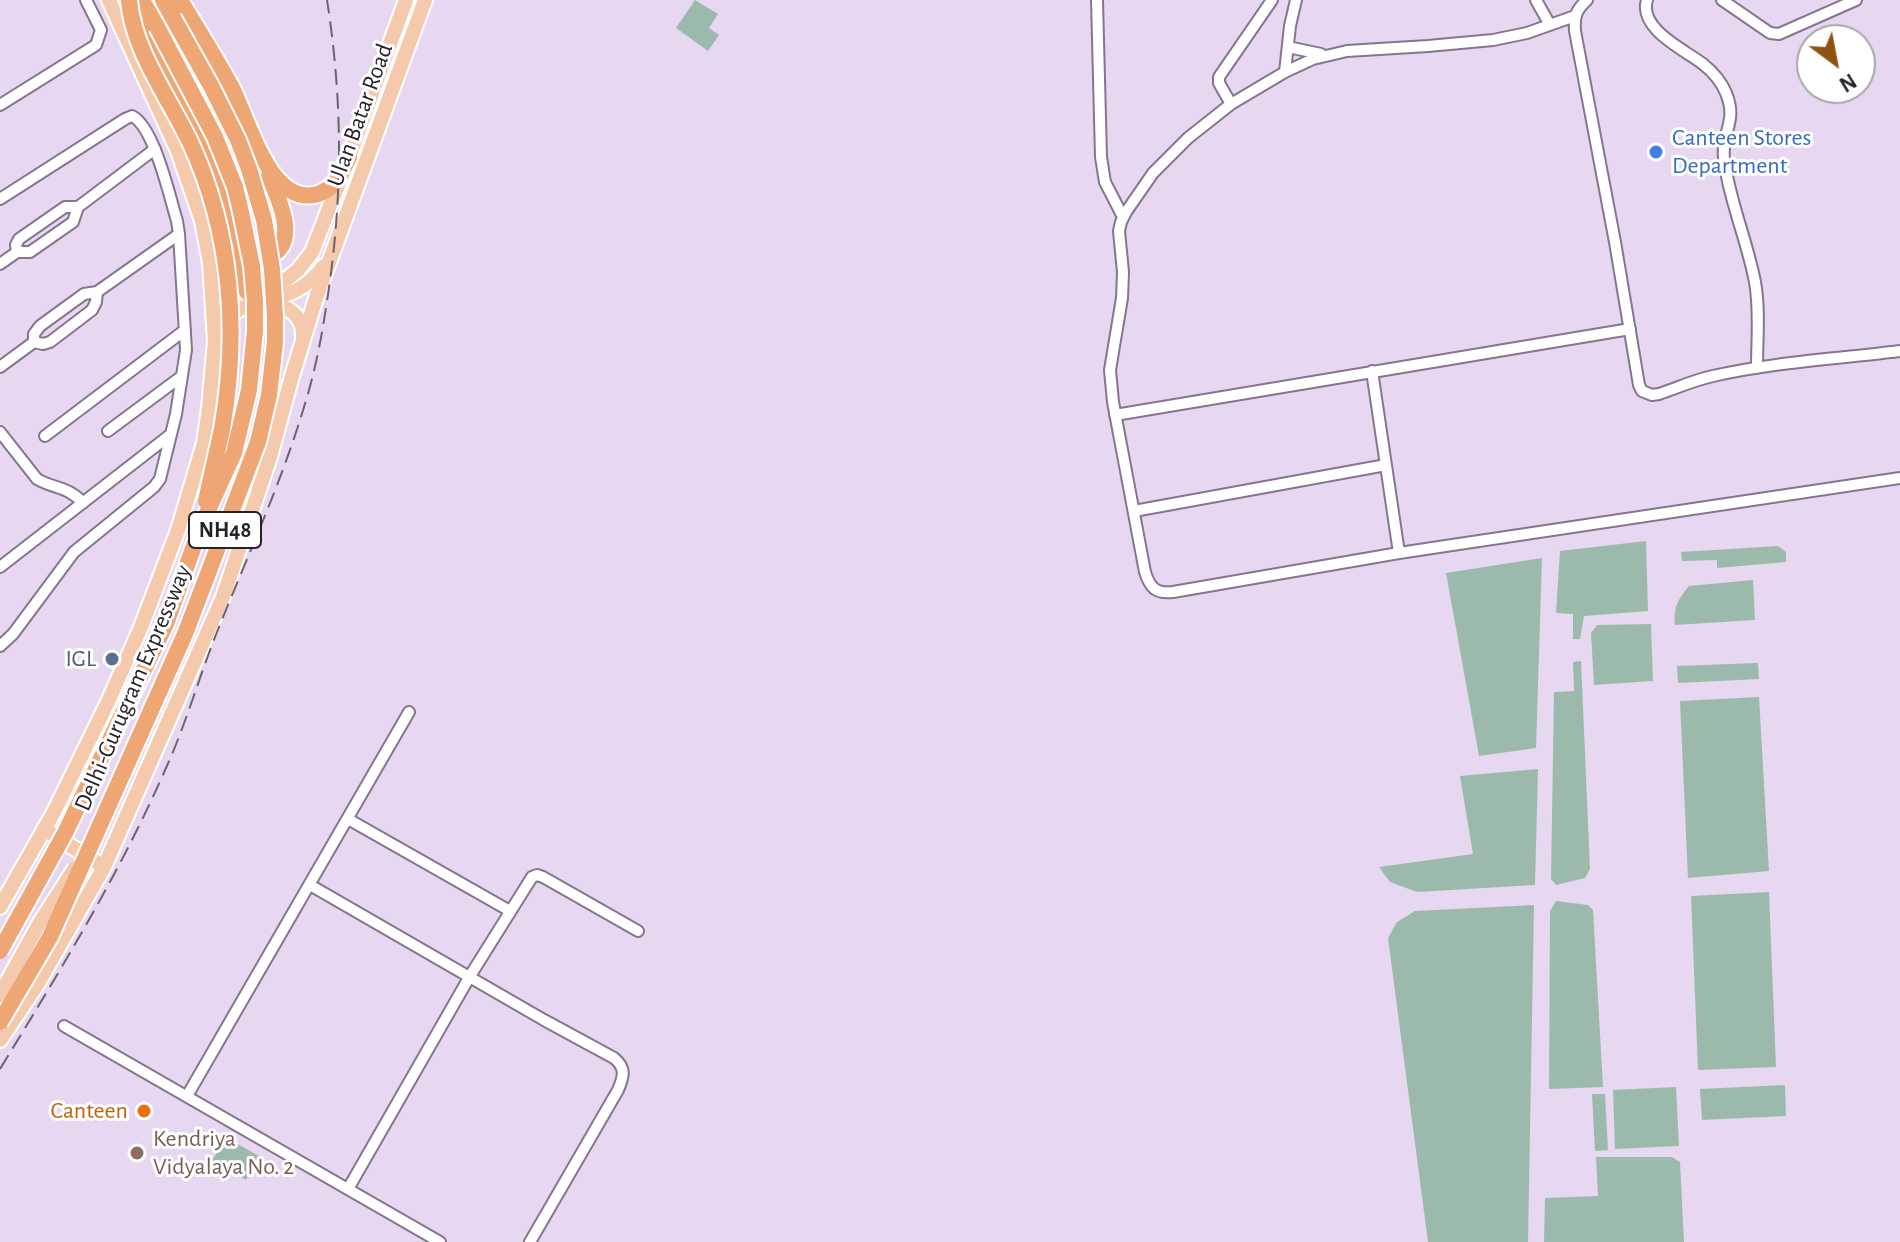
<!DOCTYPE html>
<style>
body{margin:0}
#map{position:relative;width:1900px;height:1242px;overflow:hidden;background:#e8d7f1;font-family:"Alegreya Sans",sans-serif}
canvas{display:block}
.north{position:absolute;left:1796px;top:24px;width:80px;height:80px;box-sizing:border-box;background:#fff;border:2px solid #a8a6a9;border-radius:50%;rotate:148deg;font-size:22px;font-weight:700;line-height:32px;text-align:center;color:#262029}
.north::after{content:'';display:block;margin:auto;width:28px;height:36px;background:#8d530f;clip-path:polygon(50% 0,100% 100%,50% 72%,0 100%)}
</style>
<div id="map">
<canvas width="1900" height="1242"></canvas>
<div class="north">N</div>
</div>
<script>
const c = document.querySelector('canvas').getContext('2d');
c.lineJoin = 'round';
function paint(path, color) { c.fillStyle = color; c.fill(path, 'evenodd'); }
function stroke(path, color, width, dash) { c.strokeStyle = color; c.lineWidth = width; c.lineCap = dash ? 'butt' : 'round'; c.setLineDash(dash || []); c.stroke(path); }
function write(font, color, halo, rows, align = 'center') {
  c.font = font + ' "Alegreya Sans",sans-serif'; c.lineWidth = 6; c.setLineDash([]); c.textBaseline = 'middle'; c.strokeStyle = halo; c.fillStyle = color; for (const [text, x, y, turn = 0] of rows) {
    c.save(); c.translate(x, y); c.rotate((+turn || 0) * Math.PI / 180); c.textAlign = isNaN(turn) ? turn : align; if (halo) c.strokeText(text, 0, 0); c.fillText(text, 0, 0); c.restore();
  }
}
const green = new Path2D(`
 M695 0 718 14 709 28 719 35 708 51 676 28Z
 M1646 541 1648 611 1584 616 1580 639H1573V614L1556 613 1560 551Z
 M1778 546 1786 552V562L1717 568V560L1682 561 1681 552Z
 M1542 558 1536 748 1479 756 1446 573Z
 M1753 580 1755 620 1675 625C1673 608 1678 599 1689 586Z
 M1651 624 1653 681 1594 685 1591 633 1597 625Z
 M1581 661 1590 869 1585 878 1556 885 1551 879 1554 692 1574 691 1573 662Z
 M1758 663 1759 679 1678 683 1677 666Z
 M1759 697 1769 871 1688 878 1680 701Z
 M1538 769 1535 885 1417 892 1390 882 1379 867 1473 854 1460 776Z
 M1769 892 1776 1067 1698 1070 1691 896Z
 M1556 901 1588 905 1593 910 1603 1087 1549 1089 1550 911Z
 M1534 905 1528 1242H1428L1388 938 1397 922 1415 911Z
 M1785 1085 1786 1116 1702 1120 1700 1089Z
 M1676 1087 1679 1146 1615 1149 1613 1090Z
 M1592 1094H1605L1608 1150 1595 1151Z
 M227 1138 259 1156 246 1180 212 1160Z
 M1596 1157H1672L1680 1162 1684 1242H1544L1545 1198 1598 1196Z`);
const minor = new Path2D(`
 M1097 0 1101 157 1105 182 1123 217
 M1536 0 1550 25
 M1587 0C1576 10 1574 16 1575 31L1615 242 1639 385 1642 391 1652 395 1659 394C1677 388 1694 380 1713 376 1774 362 1838 359 1900 351
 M1647 0C1638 29 1685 50 1703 64 1713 72 1721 81 1726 93 1738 122 1721 132 1724 158 1729 200 1747 240 1755 282 1760 310 1757 340 1757 368
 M1722 0 1770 33 1779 34 1856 0
 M1575 16 1527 33 1493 40 1428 46 1347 51 1313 59 1285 72 1231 104 1188 138 1153 173 1126 212 1121 222 1119 231 1123 272 1122 298 1110 370 1113 402 1145 572C1150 588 1156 594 1173 592L1399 553 1900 478
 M1288 47 1321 54
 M1285 72 1290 26 1296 0
 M1231 104 1219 83V77L1272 0
 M0 105 96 45 101 30 86 0
 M0 199 125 119 132 116C154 126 170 198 177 221L179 234 186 350 176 414 160 479 154 487 74 552 13 634 0 646
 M17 252 16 245 19 239 65 207H78L155 149
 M0 264 17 252H30L73 222 78 207
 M34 342V334L40 326 84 294 97 292 179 234
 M0 367 34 342 43 344 50 342 92 310 96 302 97 292
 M1372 371 1399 553
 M1115 415 1630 329
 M108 431 182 376
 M0 432 37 479C54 489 68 486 83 503
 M45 436 185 330
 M1134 511 1386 465
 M0 567 170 435
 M348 819 510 911
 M310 885 544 1020 614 1058C626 1068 624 1076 618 1090L530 1242
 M64 1026 440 1242
 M187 1096 409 712
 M348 1189 470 976 532 877 537 875 543 877 638 931`);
const major = new Path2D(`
 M263 296C288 300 309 285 324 266
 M264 297 298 270 312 252 349 157 406 0
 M224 323C231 315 240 307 251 304 275 298 305 310 303 338
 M44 829 104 867
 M0 907 54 812 108 702 141 627 178 530 204 443 209 408 215 341 210 263 202 221 178 151 109 0
 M0 1040 38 983 104 867 223 597 270 457 292 376 316 298 425 0`);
const highway = new Path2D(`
 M142 0 157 27
 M163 0 173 18
 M180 0C198 30 217 60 233 90 248 120 269 203 314 195 334 191 341 174 349 157
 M138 25 180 100 214 175 236 258 247 292
 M241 252C251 259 259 262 270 256 300 241 278 198 269 176`);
const rail = new Path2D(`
 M0 1069C60 971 120 873 166 768 186 724 199 677 217 632 247 557 281 484 304 407 315 372 322 336 327 301 343 199 343 102 327 0`);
const majorBridge = new Path2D(`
 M0 995 39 924 75 868`);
const highwayBridge = new Path2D(`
 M129 0C133 51 170 99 191 144 232 234 239 333 222 429 217 453 211 477 206 501
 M0 951 65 833 166 624 201 526 234 453 249 390 255 331V302L252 266 241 212 235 187 215 137 157 27
 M0 1022 50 937 185 634 258 442 269 395 275 342V317L272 269 264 220 249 169 238 140 211 86 173 18`);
const markers = [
 [1656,152,8,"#3f7fe0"],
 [112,659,8,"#5c6f8a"],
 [144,1111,8,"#e8710a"],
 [137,1153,8,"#8d6e63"]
];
const shields = [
 [225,530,72]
];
const shieldNames = [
 ["NH48",225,530]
];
const streetNames = [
 ["Ulan Batar Road",360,115,-70],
 ["Delhi-Gurugram Expressway",133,688,-67]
];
const shopNames = [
 ["Canteen Stores",1672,138],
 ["Department",1672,166]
];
const serviceNames = [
 ["IGL",96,659]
];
const foodNames = [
 ["Canteen",128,1111]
];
const educationNames = [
 ["Kendriya",153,1139],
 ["Vidyalaya No. 2",153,1167]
];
paint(green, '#9cbaab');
stroke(minor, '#85768d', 14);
stroke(major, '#fff', 18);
stroke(highway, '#fff', 20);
stroke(minor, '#fff', 10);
stroke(major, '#f5caac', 14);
stroke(highway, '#efa675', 16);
stroke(rail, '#6c6271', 2, [16, 8]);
stroke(majorBridge, '#fff', 18, []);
stroke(highwayBridge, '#fff', 20, []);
stroke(majorBridge, '#f5caac', 14);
stroke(highwayBridge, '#efa675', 16);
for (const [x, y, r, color] of markers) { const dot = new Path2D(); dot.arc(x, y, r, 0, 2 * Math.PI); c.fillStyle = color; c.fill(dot); stroke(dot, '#fff', 3); }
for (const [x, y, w] of shields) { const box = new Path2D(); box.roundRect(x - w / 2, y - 18, w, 36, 6); c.fillStyle = '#fff'; c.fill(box); stroke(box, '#262029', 2); }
write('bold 22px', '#262029', null, shieldNames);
write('24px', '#262029', '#fff', streetNames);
write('24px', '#366cbe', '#fff', shopNames, 'left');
write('24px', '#4e5e75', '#fff', serviceNames, 'right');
write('24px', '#c56008', '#fff', foodNames, 'right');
write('24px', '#785e54', '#fff', educationNames, 'left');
</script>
